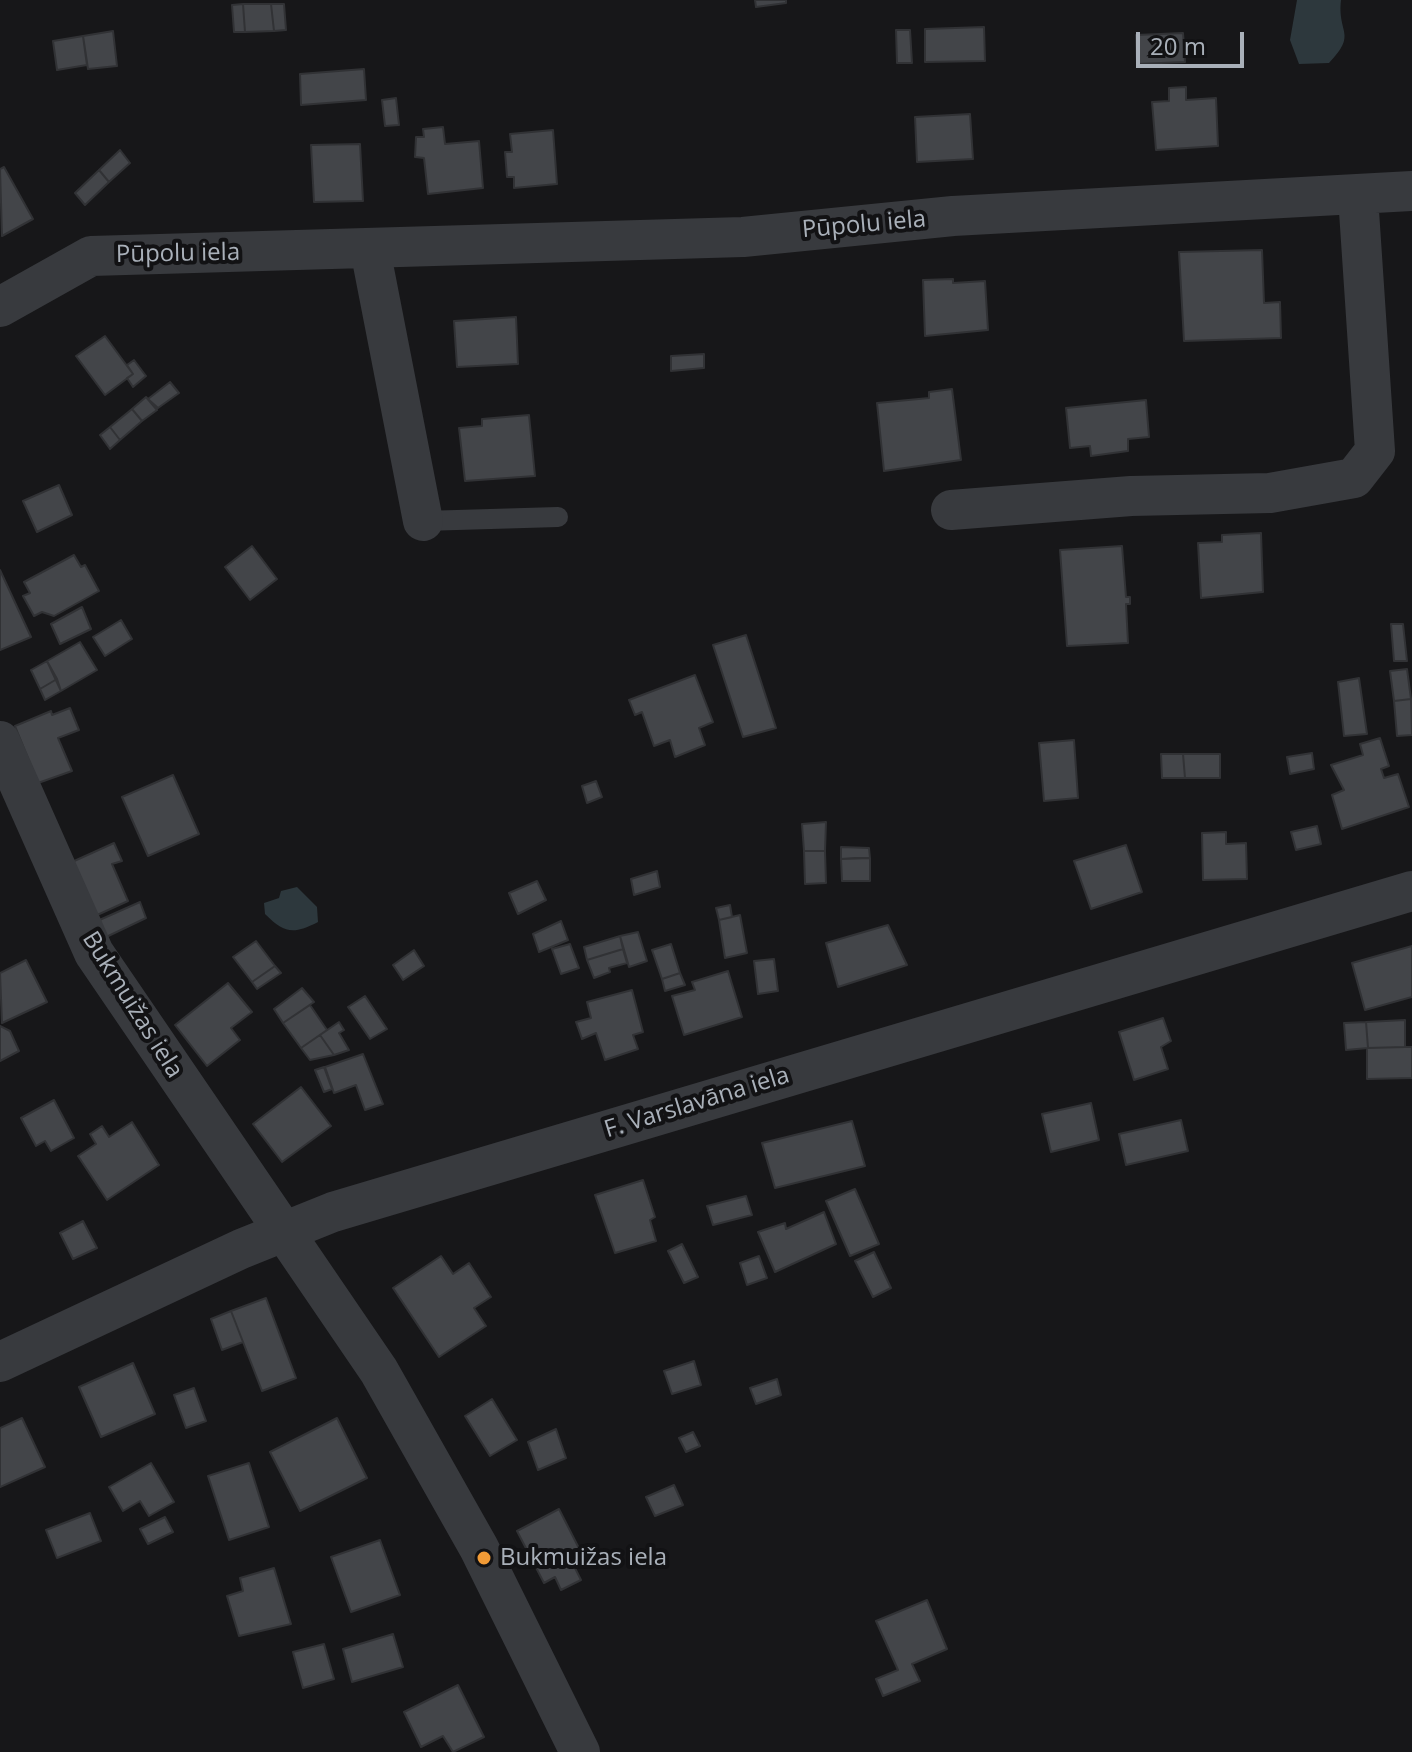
<!DOCTYPE html>
<meta charset="utf-8">
<style>
body{margin:0}
#map{position:relative;width:1412px;height:1752px;overflow:hidden;background:#171719;font-family:"Open Sans",sans-serif}
canvas{display:block}
.scale{position:absolute;left:1136px;top:32px;width:108px;height:36px;box-sizing:border-box;border:4px solid #a9b0b9;border-top:0;padding-left:10px;font-size:24px;line-height:28px;white-space:nowrap;color:#a9b0b9;-webkit-text-stroke:6px #121214;paint-order:stroke}
</style>
<div id="map">
<canvas width="1412" height="1752"></canvas>
<div class="scale">20 m</div>
</div>
<script>
const c = document.querySelector('canvas').getContext('2d');
c.lineJoin = 'round';
function paint(path, color) { c.fillStyle = color; c.fill(path, 'evenodd'); }
function stroke(path, color, width, dash) { c.strokeStyle = color; c.lineWidth = width; c.lineCap = dash ? 'butt' : 'round'; c.setLineDash(dash || []); c.stroke(path); }
function write(font, color, halo, rows, align = 'center') {
  c.font = font + ' "Open Sans",sans-serif'; c.lineWidth = 8; c.setLineDash([]); c.textBaseline = 'middle'; c.strokeStyle = halo; c.fillStyle = color; for (const [text, x, y, turn = 0] of rows) {
    c.save(); c.translate(x, y); c.rotate((+turn || 0) * Math.PI / 180); c.textAlign = isNaN(turn) ? turn : align; if (halo) c.strokeText(text, 0, 0); c.fillText(text, 0, 0); c.restore();
  }
}
const water = new Path2D(`
 M1297 0H1341C1337 34 1358 33 1329 63L1299 64 1290 40Z
 M297 887 317 907 318 922C293 935 284 933 265 914L264 903 279 898 281 891Z`);
const building = new Path2D(`
 M755 0H786V3L756 7Z
 M243 4H271L274 31 245 32Z
 M243 4 245 32H234L232 5Z
 M271 4H284L286 30 274 31Z
 M984 27 985 61 925 62V29Z
 M896 30H910L912 63H897Z
 M113 31 117 66 88 69 83 36Z
 M1183 33 1185 62 1137 64 1136 35Z
 M83 36 87 65 57 70 53 41Z
 M364 69 366 100 301 105 300 74Z
 M1186 87V100L1216 98 1218 146 1156 150 1152 102 1169 101V88Z
 M396 98 399 125 385 126 382 100Z
 M970 114 973 159 917 162 915 117Z
 M443 127 445 144 479 141 483 188 428 194 424 158 415 157 416 137H424L423 129Z
 M553 130 557 184 514 188V177H507L505 152H512L510 134Z
 M360 144 363 201 314 202 311 145Z
 M120 150 130 163 109 182 99 170Z
 M4 167 33 219 2 236 0 169Z
 M99 170 109 182 85 205 75 193Z
 M1262 250 1264 303 1280 302 1281 338 1184 341 1179 252Z
 M953 279V283L985 281 988 330 925 336 923 280Z
 M516 317 518 364 457 367 454 321Z
 M105 336 133 374 105 395 76 356Z
 M704 354V368L671 371V356Z
 M134 360 146 376 133 387 127 378 133 374 127 365Z
 M170 382 179 393 158 408 148 399Z
 M952 389 961 460 884 471 877 403 929 398V392Z
 M146 397 157 410 142 421 132 409Z
 M1146 400 1149 437 1128 439V451L1091 456 1090 446 1070 448 1066 408Z
 M132 409 142 421 120 440 110 427Z
 M529 415 535 476 465 481 459 428 482 426V419Z
 M110 427 120 440 110 449 100 435Z
 M59 485 72 515 37 532 23 501Z
 M1261 533 1263 592 1201 598 1198 543 1222 542V535Z
 M252 546 277 579 250 600 225 567Z
 M1122 546 1126 597H1130V604H1126L1128 643 1067 646 1060 550Z
 M74 555 81 567 85 565 99 591 54 616 42 612 34 616 23 596 30 593 24 582Z
 M0 570 31 637 0 650Z
 M82 607 91 629 60 644 51 624Z
 M121 620 132 639 105 656 93 637Z
 M1391 624H1403L1407 661H1394Z
 M746 635 776 728 743 737 713 645Z
 M80 642 97 670 61 691 47 661Z
 M47 661 57 679 40 689 31 670Z
 M1407 669 1411 699 1394 701 1390 671Z
 M695 675 713 722 699 728 705 745 675 757 670 740 654 746 642 712 635 715 629 700Z
 M1359 678 1367 734 1344 736 1338 682Z
 M57 679 61 691 45 700 40 689Z
 M1411 699 1412 735 1397 736 1394 701Z
 M70 708 79 730 58 738 72 771 38 783 15 726 51 711 52 715Z
 M1380 738 1389 766 1381 769 1384 778 1398 774 1409 807 1342 829 1332 795 1344 790 1331 765 1363 755 1360 744Z
 M1074 740 1078 798 1044 801 1039 743Z
 M1312 753 1314 769 1290 774 1287 757Z
 M1161 754H1183L1185 778H1162Z
 M1183 754H1220V778H1185Z
 M173 775 199 834 148 856 122 797Z
 M596 781 602 797 587 803 582 786Z
 M826 822 825 851H804L802 824Z
 M1317 826 1321 844 1296 850 1291 832Z
 M1226 832V844L1246 843 1247 879 1203 880 1202 833Z
 M114 843 122 861 112 864 128 901 95 916 72 862Z
 M1126 845 1142 892 1091 909 1074 861Z
 M841 847 869 848 870 858 841 859Z
 M804 851H825L826 883 805 884Z
 M855 858H870V881H842L841 859Z
 M657 871 660 887 634 895 631 879Z
 M537 881 546 900 518 914 509 893Z
 M140 902 146 918 102 939 95 922Z
 M730 905 732 917 719 920 716 908Z
 M740 915 747 953 725 958 719 920Z
 M561 921 568 940 539 952 533 934Z
 M888 925 907 965 838 987 826 943Z
 M638 932 647 961 629 967 620 936Z
 M620 936 623 949 587 960 584 947Z
 M256 941 275 966 252 982 233 957Z
 M570 944 579 968 561 974 552 949Z
 M671 944 680 973 662 979 652 950Z
 M1412 946V997L1365 1010 1352 963Z
 M623 949 627 963 609 968 610 972 594 978 587 960Z
 M414 950 424 966 403 980 393 965Z
 M774 959 778 991 758 994 754 961Z
 M26 960 47 1002 2 1023 0 973Z
 M275 966 281 973 257 989 252 982Z
 M728 971 742 1017 684 1035 672 996 695 990 692 982Z
 M680 973 685 985 665 991 662 979Z
 M228 983 252 1012 231 1028 240 1040 207 1066 175 1025Z
 M302 988 314 1002 283 1023 274 1009Z
 M632 990 643 1032 633 1035 638 1049 605 1060 596 1033 582 1039 576 1022 591 1018 587 1002Z
 M365 996 387 1029 370 1039 348 1007Z
 M310 1005 327 1030 301 1048 283 1023Z
 M1163 1018 1171 1041 1161 1047 1168 1069 1134 1080 1119 1032Z
 M1405 1020V1047L1368 1048 1366 1022Z
 M339 1022 344 1030 339 1033 349 1050 334 1055 320 1035Z
 M1366 1022 1368 1048 1346 1050 1344 1023Z
 M0 1026 10 1031 19 1051 0 1061Z
 M320 1035 334 1055 310 1060 301 1048Z
 M1405 1047H1412V1078L1367 1079V1048Z
 M363 1054 383 1104 365 1110 356 1085 334 1093 325 1067Z
 M324 1067 332 1089 324 1092 315 1070Z
 M301 1087 331 1126 282 1162 253 1124Z
 M54 1100 74 1138 51 1151 45 1141 36 1146 21 1118Z
 M1091 1103 1099 1140 1051 1152 1042 1114Z
 M1181 1120 1188 1151 1126 1165 1119 1134Z
 M852 1121 865 1166 775 1188 762 1143Z
 M132 1122 159 1165 107 1200 78 1156 96 1144 90 1134 102 1126 109 1137Z
 M643 1180 655 1217 650 1220 656 1241 615 1253 595 1195Z
 M855 1189 879 1244 850 1256 826 1201Z
 M746 1196 752 1215 713 1225 707 1206Z
 M824 1212 836 1244 775 1272 758 1232 785 1223 786 1229Z
 M83 1221 97 1248 73 1259 60 1233Z
 M682 1244 698 1277 684 1283 668 1251Z
 M874 1252 891 1288 873 1297 855 1261Z
 M441 1256 453 1274 469 1263 491 1297 474 1308 486 1326 439 1357 393 1288Z
 M759 1256 767 1278 747 1285 740 1263Z
 M266 1298 296 1378 262 1391 231 1311Z
 M231 1311 243 1342 222 1350 211 1319Z
 M694 1361 701 1385 672 1394 664 1371Z
 M133 1363 155 1414 101 1437 79 1387Z
 M777 1379 781 1395 756 1404 750 1388Z
 M194 1388 206 1421 186 1428 174 1395Z
 M492 1399 517 1440 490 1456 465 1416Z
 M22 1418 45 1467 0 1487V1428Z
 M337 1418 367 1478 300 1511 270 1452Z
 M556 1429 566 1458 538 1470 528 1442Z
 M693 1432 700 1446 686 1452 679 1438Z
 M151 1463 174 1502 149 1516 140 1501 123 1511 109 1487Z
 M249 1463 269 1527 229 1540 208 1476Z
 M674 1485 683 1505 655 1516 646 1497Z
 M559 1509 586 1562 575 1568 581 1580 561 1590 555 1577 544 1583 517 1531Z
 M90 1513 101 1541 57 1558 46 1530Z
 M165 1517 173 1532 148 1544 140 1529Z
 M380 1540 400 1595 351 1612 331 1557Z
 M274 1568 291 1624 239 1636 227 1596 243 1591 240 1578Z
 M927 1600 947 1649 912 1664 920 1681 883 1696 876 1679 898 1670 876 1621Z
 M393 1634 403 1667 352 1682 343 1649Z
 M324 1644 334 1679 303 1688 293 1652Z
 M458 1685 484 1737 453 1752 443 1736 421 1747 404 1712Z`);
const lane = new Path2D(`
 M423 521 558 517`);
const street = new Path2D(`
 M370 249 423 521
 M0 307 91 256 743 237 953 216 1412 191
 M951 510 1131 496 1270 493 1354 478 1375 451 1358 196
 M0 741 94 953 379 1371 479 1548 580 1752
 M0 1362 241 1249 333 1212 1412 891`);
const markers = [
 [484,1558,8,"#f29b36"]
];
const streetNames = [
 ["Pūpolu iela",864,225,-5],
 ["Pūpolu iela",178,254,-1],
 ["Bukmuižas iela",132,1005,58],
 ["F. Varslavāna iela",697,1103,-17]
];
const poiNames = [
 ["Bukmuižas iela",500,1558]
];
paint(water, '#2d383d');
paint(building, '#434549');
stroke(building, '#313235', 2);
stroke(lane, '#383a3e', 20);
stroke(street, '#383a3e', 40);
for (const [x, y, r, color] of markers) { const dot = new Path2D(); dot.arc(x, y, r, 0, 2 * Math.PI); c.fillStyle = color; c.fill(dot); stroke(dot, '#121214', 3); }
write('24px', '#a9b0b9', '#121214', streetNames);
write('24px', '#a9b0b9', '#121214', poiNames, 'left');
</script>
